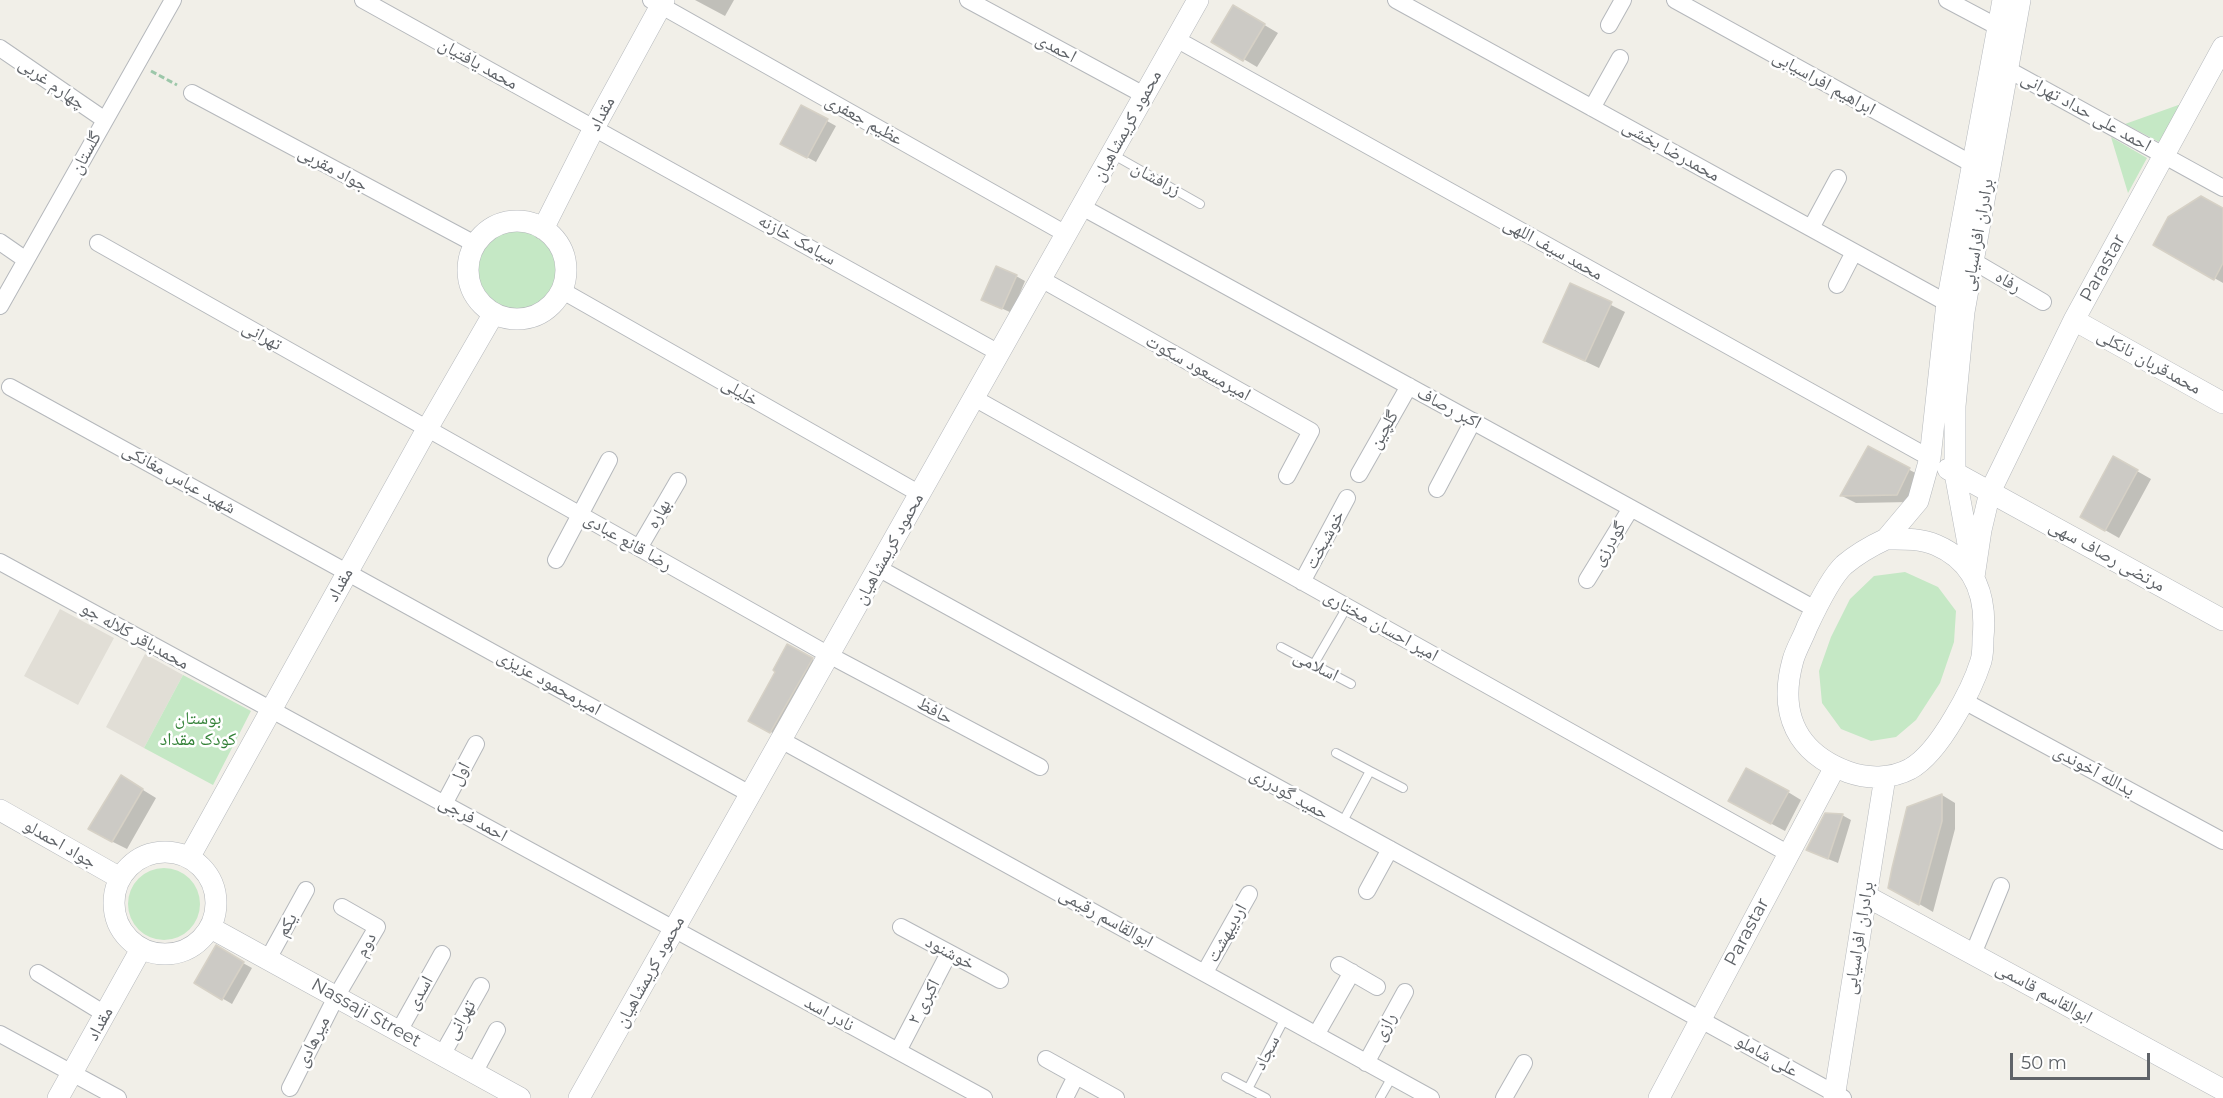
<!DOCTYPE html>
<meta charset="utf-8">
<style>
body{margin:0}
#map{position:relative;width:2223px;height:1098px;overflow:hidden;background:#f1efe8;font-family:Montserrat,sans-serif}
canvas{display:block}
.scale{position:absolute;left:2010px;top:1053px;width:140px;height:27px;box-sizing:border-box;border:3px solid #5f6368;border-top:0;padding-left:8px;font-size:18px;line-height:21px;white-space:nowrap;color:#5f6368;-webkit-text-stroke:4px #fff;paint-order:stroke}
</style>
<div id="map">
<canvas width="2223" height="1098"></canvas>
<div class="scale">50 m</div>
</div>
<script>
const c = document.querySelector('canvas').getContext('2d');
c.lineJoin = 'round';
function paint(path, color) { c.fillStyle = color; c.fill(path, 'evenodd'); }
function stroke(path, color, width, dash) { c.strokeStyle = color; c.lineWidth = width; c.lineCap = dash ? 'butt' : 'round'; c.setLineDash(dash || []); c.stroke(path); }
function write(font, color, halo, rows, align = 'center') {
  c.font = font + ' Montserrat,"Noto Naskh Arabic",sans-serif'; c.lineWidth = 5; c.setLineDash([]); c.textBaseline = 'middle'; c.strokeStyle = halo; c.fillStyle = color; for (const [text, x, y, turn = 0] of rows) {
    c.save(); c.translate(x, y); c.rotate((+turn || 0) * Math.PI / 180); c.textAlign = isNaN(turn) ? turn : align; if (halo) c.strokeText(text, 0, 0); c.fillText(text, 0, 0); c.restore();
  }
}
const education = new Path2D(`
 M60 609 114 638 78 705 24 676Z
 M145 654 183 675 144 748 106 727Z`);
const green = new Path2D(`
 M2184 103 2161 143 2125 124Z
 M2111 137 2147 158 2128 193Z
 M475 270a41 41 0 1 1 82 0a41 41 0 1 1-82 0Z
 M1905 572 1938 587 1956 611 1954 642 1940 683 1916 720 1896 737 1871 741 1841 729 1822 703 1819 671 1831 637 1850 599 1874 576Z
 M183 675 251 711 213 785 144 748Z
 M128 904a36 36 0 1 1 72 0a36 36 0 1 1-72 0Z`);
const shadow = new Path2D(`
 M695 0H734L725 16Z
 M1234 7 1278 33 1257 67 1213 41Z
 M802 107 836 126 816 162 783 144Z
 M2223 209V283L2155 244Z
 M1016 276 1025 281 1012 313 983 300Z
 M1571 285 1625 312 1599 368 1559 349Z
 M1868 448 1923 477 1911 502 1856 503 1842 496Z
 M2114 458 2151 479 2119 538 2082 517Z
 M788 646 832 670 790 743 750 720 777 671Z
 M135 785 156 798 127 849 103 837Z
 M1788 792 1801 800 1785 831 1744 809Z
 M1942 795 1955 803V829L1933 912 1890 887Z
 M1842 815 1851 820 1838 863 1816 854Z
 M216 948 252 968 232 1004 196 983Z`);
const building = new Path2D(`
 M1233 5 1265 24 1243 61 1211 42Z
 M801 105 828 119 807 158 780 144Z
 M2201 196 2223 208V263L2214 280 2153 245 2168 217Z
 M996 266 1017 275 1002 309 981 300Z
 M1570 283 1612 302 1585 361 1543 342Z
 M1868 446 1910 468 1897 495 1840 496Z
 M2113 456 2138 470 2105 531 2080 517Z
 M787 644 813 658 770 733 748 721 775 672 773 670Z
 M1746 768 1789 791 1771 824 1728 801Z
 M121 775 143 789 112 842 88 829Z
 M1942 794V821L1919 905 1888 888 1892 868 1907 807Z
 M1825 813 1843 814 1828 859 1806 850Z
 M216 945 244 962 222 1000 194 983Z`);
const path = new Path2D(`
 M151 71 177 85`);
const service = new Path2D(`
 M1112 154 1200 204
 M1281 647 1351 684
 M1314 664 1347 607
 M1336 753 1370 771 1342 823
 M1370 771 1403 788
 M1226 1077 1266 1098
 M1248 1089 1285 1018
 M1380 1098 1392 1077`);
const minor = new Path2D(`
 M363 0 999 353
 M651 0 1066 234
 M968 0 1144 95
 M1396 0 1947 303
 M1675 0 1974 165
 M1947 0 1998 27
 M1609 25 1623 0
 M1176 39 1930 458
 M0 48 105 120
 M2007 69 2223 188
 M192 93 475 244
 M1592 108 1620 58
 M1082 207 1815 609
 M1811 228 1838 178
 M0 242 26 260
 M98 243 829 655 1040 767
 M1973 261 2043 302
 M1041 279 1311 431 1287 476
 M1837 285 1854 252
 M561 290 920 494
 M0 306 173 0
 M10 387 750 794
 M974 398 1789 854
 M1359 474 1409 386
 M1437 489 1473 421
 M639 548 678 481
 M556 560 609 460
 M0 562 984 1098
 M878 568 1843 1098
 M1587 580 1631 508
 M1302 582 1347 498
 M1964 701 2223 841
 M781 740 1431 1098
 M444 804 476 744
 M1367 891 1390 849
 M901 927 1000 980
 M1973 954 2001 886
 M268 959 306 890
 M1339 965 1377 987
 M1205 972 1249 894
 M38 973 105 1014
 M399 1031 442 954
 M0 1034 118 1098
 M1316 1035 1352 972
 M898 1051 949 953
 M442 1055 481 986
 M1046 1059 1116 1098
 M1366 1063 1405 992
 M474 1073 497 1030
 M290 1088 336 997 377 927 342 907
 M1065 1098 1076 1076
 M1504 1098 1524 1063`);
const tertiary = new Path2D(`
 M468 270a49 49 0 1 1 98 0a49 49 0 1 1-98 0Z
 M543 229 594 128 664 0
 M2074 320 2223 403
 M1948 469 2223 620
 M1886 539C1903 539 1920 538 1936 545 1976 562 1987 598 1983 638 1983 645 1983 654 1981 661 1975 680 1965 700 1954 718 1944 735 1928 759 1910 769 1891 779 1868 779 1848 772 1797 753 1778 714 1793 660 1796 649 1803 638 1807 627 1815 610 1831 577 1844 565 1857 554 1871 546 1886 539Z
 M1886 539 1918 501 1930 458 1947 303 2003 0
 M1971 560 1955 473V406L1964 312 2020 0
 M1974 577 1981 530 1990 492 2074 320 2223 47
 M0 810 120 878
 M114 903a51 51 0 1 1 102 0a51 51 0 1 1-102 0Z
 M189 858 427 429 494 313
 M1866 896 2223 1090
 M211 928 520 1098
 M58 1098 141 949
 M579 1098 1198 0
 M1659 1098 1835 767
 M1834 1098 1885 777`);
const streetNames = [
 ["احمدی",1056,48,28],
 ["محمد یافتیان",478,64,29],
 ["ابراهیم افراسیابی",1824,83,29],
 ["چهارم غربی",52,84,35],
 ["احمد علی حداد تهرانی",2086,112,29],
 ["مقداد",602,114,-62],
 ["عظیم جعفری",864,120,29],
 ["محمود کریمشاهیان",1127,126,-61],
 ["محمدرضا بخشی",1671,151,29],
 ["گلستان",86,153,-61],
 ["جواد مقربی",333,169,28],
 ["زرافشان",1156,179,29],
 ["برادران افراسیابی",1978,235,-80],
 ["سیامک خازنه",797,240,29],
 ["محمد سیف اللهی",1553,249,29],
 ["Parastar",2103,268,-61],
 ["رفاه",2008,282,31],
 ["تهرانی",262,336,29],
 ["محمدقربان نانکلی",2149,362,29],
 ["امیرمسعود سکوت",1198,368,29],
 ["خلیلی",740,392,30],
 ["اکبر رصاف",1449,408,28],
 ["گلچین",1384,430,-60],
 ["شهید عباس مغانکی",179,479,29],
 ["بهاره",659,514,-60],
 ["خوشبخت",1325,540,-62],
 ["رضا قانع عبادی",628,542,30],
 ["گودرزی",1609,544,-58],
 ["محمود کریمشاهیان",889,549,-61],
 ["مرتضی رصاف سهی",2107,556,29],
 ["مقداد",340,585,-61],
 ["امیر احسان مختاری",1381,626,29],
 ["محمدباقر کلاله جو",135,636,29],
 ["اسلامی",1316,666,27],
 ["امیرمحمود عزیزی",549,683,29],
 ["حافظ",935,711,28],
 ["یدالله آخوندی",2094,771,28],
 ["اول",460,774,-62],
 ["حمید گودرزی",1289,794,29],
 ["احمد فرجی",473,819,29],
 ["جواد احمدلو",60,844,30],
 ["ابوالقاسم رقیمی",1106,918,29],
 ["یکم",287,925,-61],
 ["Parastar",1747,932,-62],
 ["اردیبهشت",1227,933,-61],
 ["برادران افراسیابی",1859,938,-81],
 ["دوم",366,945,-61],
 ["خوشنود",950,953,28],
 ["محمود کریمشاهیان",650,972,-61],
 ["اسدی",420,993,-61],
 ["ابوالقاسم قاسمی",2044,993,29],
 ["اکبری ۲",924,1002,-62],
 ["Nassaji Street",366,1013,29],
 ["نادر اسد",829,1014,29],
 ["تهرانی",461,1020,-60],
 ["مقداد",100,1024,-61],
 ["رازی",1385,1027,-62],
 ["میرهادی",313,1042,-63],
 ["سجاد",1267,1053,-63],
 ["علی شاملو",1767,1056,29]
];
const parkNames = [
 ["بوستان",198,719],
 ["کودک مقداد",198,740]
];
paint(education, '#e1ded6');
paint(green, '#c5e8c5');
paint(shadow, '#0003');
paint(building, '#cccac5');
stroke(building, '#d6d1c6', 1.5);
stroke(service, '#b5b8bc', 10);
stroke(minor, '#b5b8bc', 18);
stroke(tertiary, '#b5b8bc', 22);
stroke(path, '#9cc7a9', 3, [6, 3]);
stroke(service, '#fff', 8);
stroke(minor, '#fff', 16);
stroke(tertiary, '#fff', 21);
write('18px', '#5f6368', '#fff', streetNames);
write('18px', '#348238', '#fff', parkNames);
</script>
